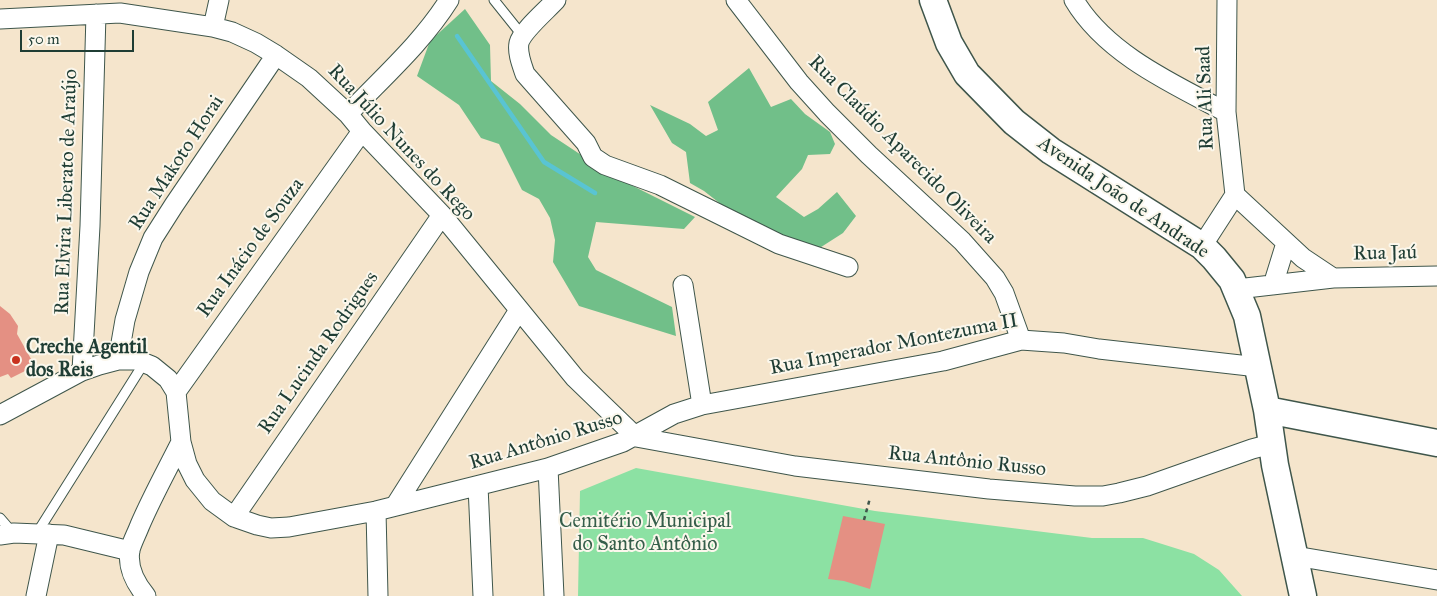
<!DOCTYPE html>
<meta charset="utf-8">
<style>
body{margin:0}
#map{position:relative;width:1437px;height:596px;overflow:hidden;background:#f5e5cc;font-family:"IM FELL Great Primer",serif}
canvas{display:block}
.scale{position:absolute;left:20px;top:30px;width:114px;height:22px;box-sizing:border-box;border:2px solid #1f3d34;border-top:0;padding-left:6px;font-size:15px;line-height:18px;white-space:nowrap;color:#1f3d34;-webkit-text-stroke:4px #fbf7ec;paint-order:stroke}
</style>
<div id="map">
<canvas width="1437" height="596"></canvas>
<div class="scale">50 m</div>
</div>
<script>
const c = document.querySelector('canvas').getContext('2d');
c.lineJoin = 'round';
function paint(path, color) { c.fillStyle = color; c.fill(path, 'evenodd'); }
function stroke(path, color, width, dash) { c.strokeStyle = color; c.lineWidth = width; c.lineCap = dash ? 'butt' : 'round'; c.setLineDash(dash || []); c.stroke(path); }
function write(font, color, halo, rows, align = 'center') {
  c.font = font + ' "IM FELL Great Primer",serif'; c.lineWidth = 4; c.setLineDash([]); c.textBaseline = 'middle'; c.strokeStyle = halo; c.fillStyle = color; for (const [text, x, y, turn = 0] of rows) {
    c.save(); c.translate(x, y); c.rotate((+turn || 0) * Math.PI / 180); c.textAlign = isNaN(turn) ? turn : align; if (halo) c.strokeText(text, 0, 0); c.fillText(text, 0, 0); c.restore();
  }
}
const green = new Path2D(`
 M636 468 875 511 1092 538H1143L1194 554 1219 570 1242 596H578L580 491Z`);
const forest = new Path2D(`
 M465 9 490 45 491 81 520 104 551 135 613 176 695 217 684 229 596 222 588 257 596 270 672 307 676 336 579 306 553 262 555 240 550 218 539 199 522 190 499 144 481 138 459 105 417 76 430 41Z
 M749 68 771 107 791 99 805 114 830 132 835 144 830 154 808 155 802 169 776 197 804 217 818 209 837 192 856 216 843 233 818 249 740 219 704 191 690 183 686 152 672 143 650 105 690 124 706 136 718 130 708 102Z`);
const stream = new Path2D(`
 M457 36 544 162 595 193`);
const building = new Path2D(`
 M0 306 10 314 18 326 17 334 35 366 11 378 8 374 0 377Z
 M843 516 885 524 870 589 844 581 828 579Z`);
const path = new Path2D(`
 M864 520 870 498`);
const lane = new Path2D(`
 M494 0 522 35
 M0 518 13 533
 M37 533 144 363`);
const street = new Path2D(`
 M556 0C547 10 522 31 519 43 517 53 522 65 525 74L586 143 593 157 605 165 660 185 779 244 848 267
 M736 0 799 82 827 113 869 155 962 241 995 278 1004 293 1021 340
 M1074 0C1106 54 1173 84 1226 112
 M1227 0 1226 112 1235 195
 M0 19 120 13 213 27 232 32 256 43 276 55 309 78 348 114 362 131 442 215 575 378 636 437
 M213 27 219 0
 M348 114C383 77 422 43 449 0
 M1235 195 1303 258 1333 278
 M1202 246 1235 195
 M683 285 702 405
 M1273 285 1286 243
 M1237 289 1333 278 1437 276
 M118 360 125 320 139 272 153 238 174 205 276 55
 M82 371 90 226 96 14
 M176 392 362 131
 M0 415 82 371 99 365 118 360H137L152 366 168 379 176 392 181 442 187 464 195 480 212 501 234 517 257 525 271 528 289 527 376 511 548 468 623 442 674 414 702 405 943 361 1021 340 1064 343 1099 349 1258 367
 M636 437 795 466 989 489 1075 496H1103L1119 493 1147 486 1252 449 1271 444
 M548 468 554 596
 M478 486 483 596
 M395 506 519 310
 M376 511 378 596
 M234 517 442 215
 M0 535 14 533 64 535 130 551
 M1295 556 1437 580
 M36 596 49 534
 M146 596C136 584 127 567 130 550 132 542 137 533 140 525 152 497 167 470 181 442`);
const secondary = new Path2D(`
 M933 0 949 43 967 74 1014 122 1051 151 1202 246 1214 258 1232 280 1247 316 1267 410 1275 465 1303 596
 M1267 410 1437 443`);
const markers = [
 [16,360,5,"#c8321e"]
];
const streetNames = [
 ["Rua Ali Saad",1206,98,-92],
 ["Rua Júlio Nunes do Rego",401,143,47],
 ["Rua Claúdio Aparecido Oliveira",902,150,45],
 ["Rua Makoto Horai",177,163,-57],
 ["Rua Elvira Liberato de Araújo",67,192,-88],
 ["Avenida João de Andrade",1123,198,34],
 ["Rua Inácio de Souza",251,248,-54],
 ["Rua Jaú",1385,254,-1],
 ["Rua Imperador Montezuma II",894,345,-11],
 ["Rua Lucinda Rodrigues",319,353,-55],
 ["Rua Antônio Russo",546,441,-17],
 ["Rua Antônio Russo",967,462,6]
];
const poiNames = [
 ["Creche Agentil",26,348],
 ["dos Reis",26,371]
];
const parkNames = [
 ["Cemitério Municipal",645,522],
 ["do Santo Antônio",645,545]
];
paint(green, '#8ce1a3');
paint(forest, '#71bf89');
stroke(stream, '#59c4d3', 4.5);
paint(building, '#e49083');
stroke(lane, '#3f564b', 11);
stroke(street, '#3f564b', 21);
stroke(secondary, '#3f564b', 29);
stroke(path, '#3f564b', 2.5, [4, 4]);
stroke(lane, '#fff', 9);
stroke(street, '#fff', 19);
stroke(secondary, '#fff', 26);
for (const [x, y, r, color] of markers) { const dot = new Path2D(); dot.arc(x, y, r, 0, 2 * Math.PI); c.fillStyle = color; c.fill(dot); stroke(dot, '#fbf7ec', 2); }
write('20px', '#1f3d34', '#fbf7ec', streetNames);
write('bold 20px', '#1f3d34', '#fbf7ec', poiNames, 'left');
write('20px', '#355e4a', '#fbf7ec', parkNames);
</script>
